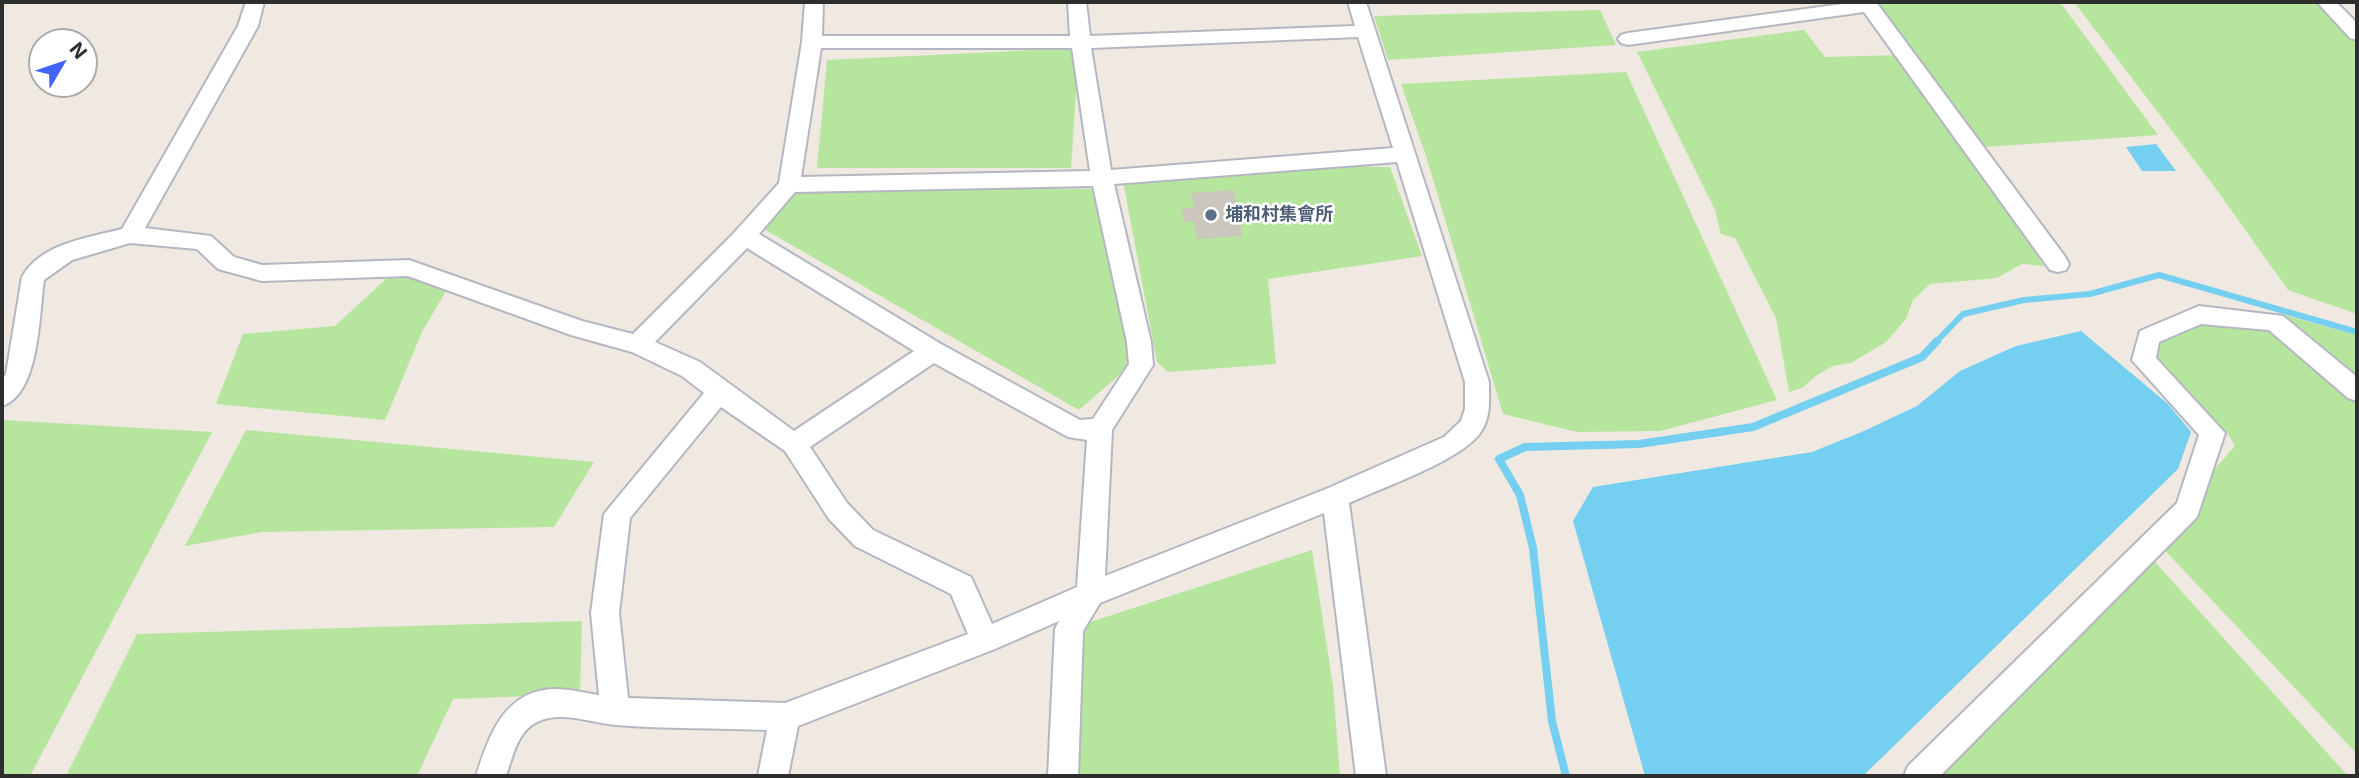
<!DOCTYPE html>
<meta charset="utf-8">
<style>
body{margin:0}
#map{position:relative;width:2359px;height:778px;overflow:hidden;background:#efe9e1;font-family:Inter,sans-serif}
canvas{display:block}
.frame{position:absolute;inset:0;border:4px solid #2e2e2e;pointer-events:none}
.north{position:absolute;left:28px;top:28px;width:70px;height:70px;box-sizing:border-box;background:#fff;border:2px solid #ababab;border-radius:50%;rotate:51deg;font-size:19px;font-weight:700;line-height:28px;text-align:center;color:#2e2e2e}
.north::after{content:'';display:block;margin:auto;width:24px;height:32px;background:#4264fb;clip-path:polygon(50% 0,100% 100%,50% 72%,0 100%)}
</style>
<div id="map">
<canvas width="2359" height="778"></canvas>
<div class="frame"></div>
<div class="north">N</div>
</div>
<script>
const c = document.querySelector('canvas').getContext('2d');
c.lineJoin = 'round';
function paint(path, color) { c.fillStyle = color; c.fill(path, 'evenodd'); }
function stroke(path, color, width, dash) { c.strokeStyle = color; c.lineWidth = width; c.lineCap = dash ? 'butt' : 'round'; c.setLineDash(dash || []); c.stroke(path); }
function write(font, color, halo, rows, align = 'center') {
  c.font = font + ' Inter,"Noto Sans TC",sans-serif'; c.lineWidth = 5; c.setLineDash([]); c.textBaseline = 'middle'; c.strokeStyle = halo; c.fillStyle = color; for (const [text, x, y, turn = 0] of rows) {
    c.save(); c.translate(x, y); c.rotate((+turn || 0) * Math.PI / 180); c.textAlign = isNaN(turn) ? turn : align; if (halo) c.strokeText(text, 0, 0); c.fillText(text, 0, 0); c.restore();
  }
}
const green = new Path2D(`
 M1875 2H2060L2158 135 1986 147 1898 41Z
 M2074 2H2327L2357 33V314L2288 290 2214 186Z
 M1600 10 1616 45 1388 60 1374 16Z
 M1804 30 1825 57 1899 55 2044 266 2022 264 1997 278 1930 284 1913 300 1906 319 1886 342 1851 363 1833 366 1817 375 1802 388 1789 392 1776 318 1735 238 1721 234 1715 210 1637 52Z
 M1079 48 1071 168H817L827 60Z
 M1626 72 1777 400 1660 431 1577 432 1503 414 1426 156 1401 84Z
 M1245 165 1390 167 1422 256 1268 279 1276 364 1168 372 1157 362 1123 181Z
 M803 185 1091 189 1141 356 1079 410 755 224Z
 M401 265 453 279 422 332 385 420 216 404 243 334 335 326Z
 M2277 313 2357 335V379Z
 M2199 315 2275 322 2357 391V754L2157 542 2182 506 2235 446 2227 432 2144 360 2148 337Z
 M2 420 212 432 30 776H2Z
 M246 430 594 462 554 527 262 532 185 546Z
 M1312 550 1333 686 1340 776H1063L1069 629Z
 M2146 552 2348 776H1919Z
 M582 621 580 694 453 699 417 776H66L137 634Z`);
const water = new Path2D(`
 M2156 144 2176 171H2142L2126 147Z
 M2081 331 2168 404 2191 432 2178 469 1863 776H1645L1573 521 1593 487 1812 452 1864 431 1917 406 1960 371 2016 346Z`);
const streamFar1 = new Path2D(`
 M1935 343 1963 314 2024 300 2090 294 2159 275 2357 332`);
const stream = new Path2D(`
 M1566 776 1552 721 1533 548 1520 495 1499 459 1525 447 1639 444 1753 427 1922 357 1937 341`);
const building = new Path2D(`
 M1233 191 1241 235 1198 238 1195 220 1185 221 1183 209 1195 208 1193 194Z`);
const minor = new Path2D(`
 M246 2H264L258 26 145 228 211 236 234 257 262 265 409 260 582 321 633 334 732 235 779 183 802 42 805 2H823L822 36H1070L1068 2H1086L1090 36 1355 26 1348 2H1366L1489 382C1489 398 1491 416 1482 430 1466 459 1381 488 1349 503L1386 776H1356L1324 513 1100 603 1083 631 1078 776H1048L1055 629 1059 621 995 649 798 726 788 776H758L767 730C717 728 666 729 616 725 593 723 559 710 537 722 517 732 513 756 506 776H476C489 736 504 690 555 689 569 689 585 693 599 695L591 613 604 514 704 393 682 376 632 352 571 335 408 276 262 281 218 269 197 249 130 243 72 260 44 280C39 313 40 394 2 406V379L6 374 22 277C41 243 88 238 122 229L238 26ZM1358 37 1393 148 1111 170 1091 48ZM821 48H1072L1090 171 801 177ZM1397 162 1465 382V409L1461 421 1444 437 1326 489 1105 576 1112 430 1153 365 1151 342 1114 184ZM1093 186 1127 342 1129 364 1093 419 1080 420 941 344 759 234 795 192ZM747 248 914 351 794 431 700 362 655 342ZM934 363 1068 437 1087 440 1077 587 992 624 971 577 873 530 847 503 810 447ZM721 407 785 451 829 519 855 546 951 594 968 634 785 703 628 698 619 613 630 518Z
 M1857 2H1876L2066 258 2069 264 2066 270 2058 272 2050 270 1864 12 1628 45 1621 43 1618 39 1621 35 1628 33Z
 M2317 2H2336L2357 23V40L2350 38Z
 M2199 306 2283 316 2357 377V401L2348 398 2269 330 2201 324 2159 342 2156 358 2225 433 2197 517 1940 776H1904L1908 766 2177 503 2199 435 2132 360 2140 331Z`);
const markers = [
 [1211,215,7,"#5c6f8a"]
];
const serviceNames = [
 ["埔和村集會所",1225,215]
];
paint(green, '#b6e59e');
paint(water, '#75cff0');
stroke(streamFar1, '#75cff0', 6);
stroke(stream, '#75cff0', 8);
paint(building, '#cbc7bf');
stroke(building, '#cbc5ba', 2);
stroke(minor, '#b4b7c1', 4);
paint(minor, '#fff');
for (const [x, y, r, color] of markers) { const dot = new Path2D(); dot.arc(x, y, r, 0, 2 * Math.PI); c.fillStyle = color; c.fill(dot); stroke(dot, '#fff', 2.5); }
write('bold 18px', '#4e5e75', '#fff', serviceNames, 'left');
</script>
